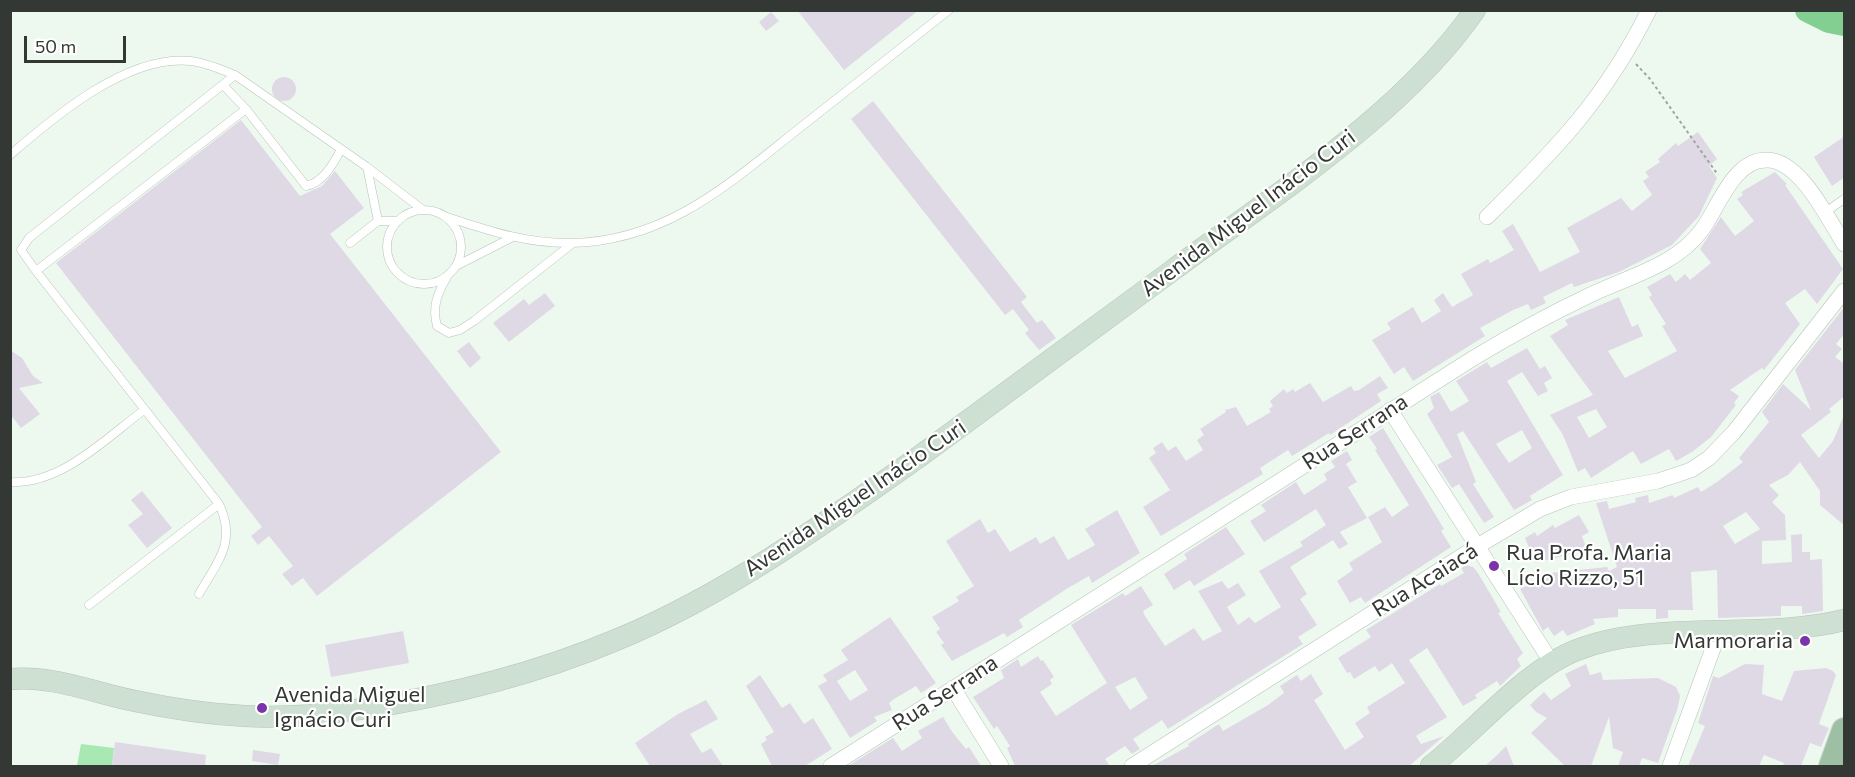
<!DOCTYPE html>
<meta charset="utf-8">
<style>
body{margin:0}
#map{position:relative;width:1855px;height:777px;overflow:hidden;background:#edf9ee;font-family:Commissioner,sans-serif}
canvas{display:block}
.frame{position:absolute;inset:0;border:12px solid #333834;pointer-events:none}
.scale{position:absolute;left:24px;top:36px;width:102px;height:27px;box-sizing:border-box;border:3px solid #333834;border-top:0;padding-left:8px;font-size:18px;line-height:21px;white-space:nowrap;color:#333834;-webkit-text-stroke:4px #fff;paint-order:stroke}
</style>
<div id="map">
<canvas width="1855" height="777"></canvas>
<div class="frame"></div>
<div class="scale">50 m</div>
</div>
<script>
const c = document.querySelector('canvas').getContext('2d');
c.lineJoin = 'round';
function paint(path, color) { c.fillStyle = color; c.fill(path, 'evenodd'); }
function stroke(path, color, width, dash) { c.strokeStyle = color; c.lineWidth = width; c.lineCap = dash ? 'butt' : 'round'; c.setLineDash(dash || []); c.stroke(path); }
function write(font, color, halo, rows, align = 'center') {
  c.font = font + ' Commissioner,sans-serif'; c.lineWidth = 4.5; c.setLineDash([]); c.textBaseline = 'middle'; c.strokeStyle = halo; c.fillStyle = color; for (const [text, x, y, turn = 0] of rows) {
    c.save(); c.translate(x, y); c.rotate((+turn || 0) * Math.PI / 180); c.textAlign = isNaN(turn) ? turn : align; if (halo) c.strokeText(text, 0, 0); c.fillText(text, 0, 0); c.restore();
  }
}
const green = new Path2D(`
 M81 744 114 748 112 766H77Z`);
const river = new Path2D(`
 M1807 10 1829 21 1844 24`);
const building = new Path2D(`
 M797 10H919L844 70Z
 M771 12 779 21 766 31 759 22Z
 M272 89a12 12 0 1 1 24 0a12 12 0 1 1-24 0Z
 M873 101 1027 297 1021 302 1037 323 1042 320 1056 338 1039 350 1025 333 1029 330 1013 309 1005 315 851 119Z
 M241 120 300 196 322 186 335 171 364 208 330 234 501 452 317 596 303 578 292 586 282 574 293 566 269 536 258 545 251 536 262 527 56 263Z
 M1698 132 1717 159 1709 166 1717 178 1699 216 1672 245 1619 272 1574 287 1572 283 1543 297 1546 303 1531 310 1528 304 1513 310 1480 328 1485 336 1413 381 1404 367 1394 374 1372 340 1391 329 1387 323 1413 307 1422 323 1441 311 1434 300 1443 293 1452 307 1473 295 1461 274 1488 259 1490 263 1514 250 1502 231 1513 224 1540 272 1580 252 1567 228 1621 198 1632 211 1652 195 1643 181 1649 177 1645 172 1660 162 1658 159 1676 143 1678 146Z
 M1845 136V177L1832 186 1814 157Z
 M1775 172 1787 184 1785 185 1843 269 1817 304 1805 289 1785 303 1800 324 1764 370 1762 368 1730 390 1739 396 1734 403 1736 405 1711 437 1692 452 1676 461 1669 449 1641 464 1633 451 1591 478 1585 468 1578 472 1563 435 1550 415 1593 395 1550 336 1568 325 1565 320 1619 297 1632 327 1638 324 1643 336 1608 351 1625 378 1677 351 1662 326 1666 324 1649 297 1652 295 1647 287 1670 274 1676 282 1685 274 1690 280 1711 263 1700 249 1721 217 1735 236 1754 221 1737 199 1743 195 1741 192ZM1596 409 1607 427 1589 438 1577 417Z
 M545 293 555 306 509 342 493 323 524 299 529 305Z
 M1845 306V333L1836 344 1842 349 1835 357 1845 364V396L1829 409 1831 412 1801 435 1819 458 1833 441 1845 413V526L1820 505V491L1800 462 1788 475 1769 485 1779 495 1772 502 1785 515 1786 540 1762 541V564L1792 562 1791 535 1802 534V552H1810V560L1822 559 1823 611 1802 614V606H1781V616L1718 618 1717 570 1691 572 1693 610H1668V618L1656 619V609H1618V617L1593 619 1595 624 1567 636 1563 630 1554 636 1548 627 1543 631 1520 589 1541 577 1540 574 1607 567 1609 571 1617 567 1596 503 1607 501 1609 509 1636 502 1635 498 1648 495 1649 503 1673 495 1674 498 1698 487 1701 492 1717 482 1743 462 1739 458 1769 422 1762 412 1783 384 1811 410 1795 370ZM1746 512 1760 529 1735 544 1723 526Z
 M469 342 481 358 470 368 457 351Z
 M1527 348 1540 369 1545 366 1552 378 1544 383 1548 391 1538 396 1522 372 1507 381 1563 475 1530 496 1532 500 1514 510 1463 431 1457 434 1476 482 1473 484 1494 517 1484 523 1459 484 1452 488 1437 465 1452 457 1427 414 1434 408 1430 397 1439 392 1451 412 1469 401 1456 381 1487 362 1491 368ZM1522 430 1532 448 1509 463 1496 444Z
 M10 350 22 358 33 376 43 383 19 388 40 414 21 428 10 414Z
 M1380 376 1388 388 1377 394 1381 401 1330 435 1329 433 1292 456 1288 450 1260 468 1263 474 1161 536 1143 507 1170 490 1149 458 1156 453 1153 448 1162 442 1168 451 1176 446 1186 461 1203 450 1197 440 1204 435 1200 429 1226 412 1225 410 1236 407 1247 426 1271 412 1269 409 1273 406 1270 401 1284 389 1287 393 1293 389 1295 392 1310 383 1323 402 1351 386 1354 391 1359 390Z
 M1383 428 1444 529 1441 531 1451 547 1365 603 1361 597 1350 603 1337 581 1353 570 1349 563 1382 542 1368 517 1385 507 1392 517 1409 505 1375 450 1377 449 1369 437Z
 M1347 451 1352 460 1346 464 1357 482 1348 487 1367 518 1340 532 1348 544 1339 549 1333 540 1290 567 1307 594 1300 599 1317 625 1298 637 1303 644 1168 729 1162 720 1133 739 1140 749 1132 754 1125 746 1105 759 1110 766H1015L1007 748 1010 746 997 726 994 729 973 697 1004 678 1001 670 1018 659 1021 667 1038 656 1041 661 1043 660 1054 677 1050 680 1052 684 1040 692 1056 716 1107 683 1071 625 1123 593 1125 596 1141 586 1153 605 1143 611 1145 616 1165 646 1194 628 1203 641 1222 631 1198 591 1222 581 1228 589 1238 583 1246 595 1227 607 1238 625 1249 617 1255 623 1281 607 1259 571 1303 546 1300 542 1326 525 1316 509 1264 542 1250 521 1266 511 1261 505 1296 482 1304 495 1327 480 1324 474 1335 467 1331 461ZM1135 677 1148 698 1130 710 1115 687Z
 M142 491 172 528 147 548 128 525 143 514 131 500Z
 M1117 510 1140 553 1092 583 1089 576 1068 588 1019 620 1023 627 1007 637 1004 633 952 661 941 645 944 643 936 632 940 629 932 617 959 601 956 597 974 586 946 541 980 519 988 533 995 529 1010 552 1036 537 1040 544 1054 536 1068 560 1095 545 1085 529Z
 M1579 515 1589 532 1582 536 1587 550 1535 563 1525 538 1535 532 1537 536 1553 525 1555 528Z
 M1226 527 1245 554 1194 586 1190 580 1174 590 1164 574 1187 559 1184 554Z
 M1466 565 1473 567 1478 573 1501 612 1498 613 1523 653 1517 659 1521 666 1500 686 1497 681 1475 695 1477 698 1463 706 1427 648 1409 660 1447 717 1416 736 1421 744 1444 736 1409 766H1152L1189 746 1188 744 1219 724 1223 731 1268 705 1284 693 1280 686 1297 675 1301 681 1311 674 1323 694 1314 700 1345 750 1364 737 1355 723 1370 713 1367 707 1405 683 1392 663 1379 672 1375 666 1354 679 1350 672 1347 673 1338 658 1371 637 1366 630 1440 584 1441 586 1464 573 1461 568Z
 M890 617 936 683 921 693 916 686 894 699 889 703 892 710 874 717 877 721 850 738 818 686 827 681 823 675 848 660 841 650ZM855 670 868 690 850 701 837 681Z
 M403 631 409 663 331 677 325 645Z
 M1586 664 1590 675 1601 672 1603 680 1658 678 1676 687 1680 696 1678 707 1658 763 1642 758 1639 766H1618L1623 752 1613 748 1609 717 1591 766H1565L1531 733 1547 718 1536 712 1530 705 1544 692 1551 700 1571 686 1565 674Z
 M1745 664 1764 665 1762 694 1782 701 1794 671 1826 668 1833 671 1836 675 1819 724 1829 728 1821 747 1810 743 1801 766H1783L1784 763 1764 755 1759 766H1688L1705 726 1698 723 1713 676 1719 678Z
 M760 675 782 708 790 703 804 724 813 718 832 749 805 766H772L761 744 767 740 765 737 774 732 746 686Z
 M706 700 718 719 690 734 702 753 711 748 723 766H650L635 743 678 714Z
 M943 717 953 733 966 749 969 747 981 766H848L893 738 902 751 922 738 918 731Z
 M115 742 206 755 205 766H112Z
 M1506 746 1514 766H1485L1495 757Z
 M253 750 280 754 278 765 252 761Z`);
const path = new Path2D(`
 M1636 64 1650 79 1718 175`);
const lane = new Path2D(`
 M235 75 367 167 423 210
 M224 86 246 109 306 186C323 183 334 163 341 149
 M10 155C55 116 128 54 191 61 207 63 220 69 235 75L29 238 21 250 36 271 246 109
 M367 167 378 221
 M387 247a37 37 0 1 1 74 0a37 37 0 1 1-74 0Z
 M1824 213 1844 199
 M444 216C487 230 526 244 572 243 670 241 733 180 806 123 854 85 901 48 949 10
 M350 243 378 221H398
 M456 266 511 238
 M36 271 219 504C237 542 218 561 199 594
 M447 277C437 294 432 307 437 326L449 333 460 330 474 321 573 243
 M10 482C61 485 106 438 144 410
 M89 605 219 504`);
const street = new Path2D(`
 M1487 217C1556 149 1605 99 1649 10
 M1390 410 1552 663
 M953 688 1001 766
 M831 766 1472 359C1510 336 1548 315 1588 296 1627 277 1675 266 1701 231 1718 209 1733 159 1767 160 1800 160 1828 219 1844 244
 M1132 766 1476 547 1540 509 1571 497 1658 481 1691 470 1709 458 1734 432 1844 291
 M1670 766 1719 632`);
const secondary = new Path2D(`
 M10 679C52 675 95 693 135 701 211 717 278 722 354 710 443 697 533 675 616 640 725 595 824 524 920 456 1005 394 1089 332 1173 270 1273 196 1403 114 1475 10
 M1431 766C1474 732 1527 669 1577 650 1656 619 1760 641 1844 620`);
const primary = new Path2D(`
 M1831 766 1844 730`);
const markers = [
 [1494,566,6,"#7834a8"],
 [1805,641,6,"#7834a8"],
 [262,708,6,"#7834a8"]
];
const streetNames = [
 ["Avenida Miguel Inácio Curi",1248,213,-37],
 ["Rua Serrana",1355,432,-33],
 ["Avenida Miguel Inácio Curi",855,498,-34],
 ["Rua Acaiacá",1425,580,-32],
 ["Rua Serrana",945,693,-33]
];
const poiNames = [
 ["Rua Profa. Maria",1506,553],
 ["Lício Rizzo, 51",1506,578],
 ["Marmoraria",1793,641,"right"],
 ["Avenida Miguel",274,695],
 ["Ignácio Curi",274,720]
];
paint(green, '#a8e8b2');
stroke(river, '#83cf91', 24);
paint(building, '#dfd9e6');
stroke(lane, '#b8c3b9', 9);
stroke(street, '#b8c3b9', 16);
stroke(secondary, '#b8c3b9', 22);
stroke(primary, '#d6d7d6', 26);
stroke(path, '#9da69e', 2, [3, 3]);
stroke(lane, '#fff', 8);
stroke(street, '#fff', 15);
stroke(secondary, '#cee0d1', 21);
stroke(primary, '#9dc0a4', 24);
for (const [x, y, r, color] of markers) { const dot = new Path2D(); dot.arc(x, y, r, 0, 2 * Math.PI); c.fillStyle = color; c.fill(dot); stroke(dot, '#fff', 2); }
write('22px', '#333834', '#fff', streetNames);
write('22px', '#333834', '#fff', poiNames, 'left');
</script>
